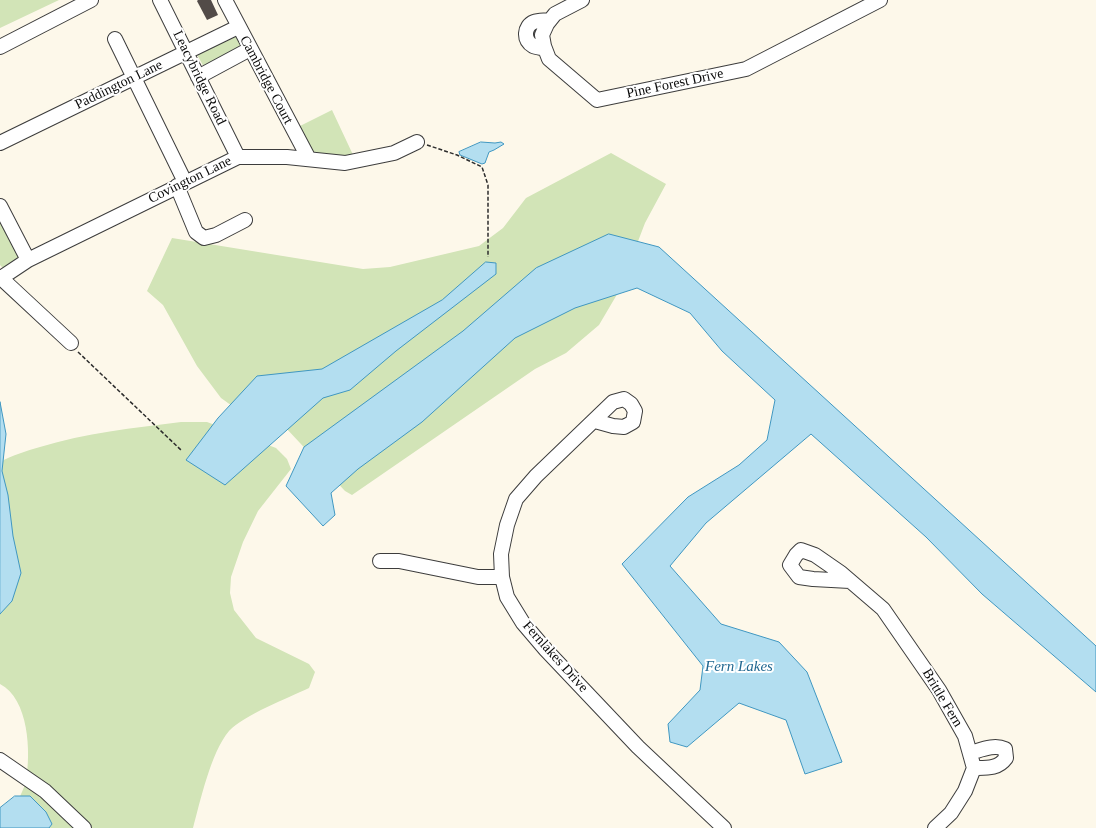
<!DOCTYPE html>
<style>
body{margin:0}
canvas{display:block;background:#fdf8ea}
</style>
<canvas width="1096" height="828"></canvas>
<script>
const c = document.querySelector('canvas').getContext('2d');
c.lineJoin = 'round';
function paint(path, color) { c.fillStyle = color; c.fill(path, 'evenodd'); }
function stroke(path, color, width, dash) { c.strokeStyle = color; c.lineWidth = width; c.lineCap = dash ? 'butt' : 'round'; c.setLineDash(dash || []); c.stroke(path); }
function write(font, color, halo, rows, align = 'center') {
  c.font = font + ' "Times New Roman",serif'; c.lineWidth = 4; c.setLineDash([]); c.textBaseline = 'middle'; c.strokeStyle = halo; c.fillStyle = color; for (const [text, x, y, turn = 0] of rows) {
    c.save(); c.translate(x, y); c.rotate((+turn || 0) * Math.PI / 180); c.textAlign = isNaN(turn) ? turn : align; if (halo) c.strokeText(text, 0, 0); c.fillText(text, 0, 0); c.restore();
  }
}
const green = new Path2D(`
 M0 0H59L0 28Z
 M236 30 246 48 205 69 195 51Z
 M332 110 354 157 313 154 300 126Z
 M611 153 666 184 645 223 619 291 599 325 566 353 535 369 352 495 345 491 285 427 242 413 221 398 197 366 163 305 147 291 172 238 363 269 390 267 479 246 503 228 526 198Z
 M0 222 19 259 3 268 0 265Z
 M181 422H207L276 448 287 459 291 469 258 511 243 542 231 577 230 593 234 610 256 638 309 664 315 672 309 688C288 698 244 715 229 731 211 752 200 802 193 828H3C9 820 24 790 26 781 31 752 29 699 0 684V462C13 455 26 451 40 447 85 433 134 428 181 422Z`);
const water = new Path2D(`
 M481 142 495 143 501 142 504 144 494 150 489 152 485 163 482 164 460 155 459 152Z
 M609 234 659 247 1096 646V692L982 594 926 537 811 434 706 523 670 566 721 624 779 642 807 672 842 762 805 774 786 720 739 703 687 747 670 742 668 724 700 690 703 666 622 564 688 497 739 465 767 440 775 400 722 351 690 313 637 288 575 308 515 338 422 422 358 469 331 493 335 515 323 526 286 486 304 447 463 331 536 268Z
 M486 262 496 263V274L396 351 350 390 323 398 225 485 186 460 218 418 257 376 322 369 442 300Z
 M0 402 6 434 2 471 8 495 13 536 21 573 12 601 0 614Z
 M15 796H30L46 812 52 824 49 828H0V808Z`);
const building = new Path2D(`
 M198 0H211L218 15 207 20 197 1Z`);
const path = new Path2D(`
 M427 145 457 155 482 167 488 185V257
 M78 352 182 451`);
const minor = new Path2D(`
 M160 0 238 157
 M225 0 309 159
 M582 0 555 14 547 24 542 35 544 46 549 59 597 100 746 69 880 0
 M115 39 185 182
 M0 47 91 0
 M545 49C541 48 536 47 533 46 523 40 524 26 534 22 539 20 545 21 550 20
 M198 77 250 49
 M0 143 238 27
 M177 186 196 232 204 238 216 235 245 220
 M0 206 28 260
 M0 277 71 343
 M1 278 28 260 238 157H287L345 163 394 153 417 142
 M595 421 613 426 624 427 633 422 635 411 631 404 624 399 613 402 536 476 516 499 507 525 501 554 502 577 507 597 523 623 546 650 638 747 724 828
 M380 561H399L478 577H502
 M850 581 813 579 799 577 790 565 796 555 801 550 815 555 841 573 883 609 939 690 965 736 974 768 965 791 951 813 935 828
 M970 753C981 750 994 744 1005 749L1006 758C998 769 987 768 974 768
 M0 760 45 791 84 828`);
const streetNames = [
 ["Leacybridge Road",199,78,64],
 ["Cambridge Court",266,80,62],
 ["Pine Forest Drive",675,84,-12],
 ["Paddington Lane",119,85,-26],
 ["Covington Lane",190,180,-26],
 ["Fernlakes Drive",555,657,48],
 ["Brittle Fern",942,698,59]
];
const waterNames = [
 ["Fern Lakes",739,667]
];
paint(green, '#d2e4b7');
paint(water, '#b3def0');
stroke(water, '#4097c1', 1);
paint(building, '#524b48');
stroke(minor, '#3d3d3d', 16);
stroke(path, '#2c2c2c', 1.5, [4, 2]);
stroke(minor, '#fff', 14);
write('14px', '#0a0a0a', '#fff', streetNames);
write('italic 15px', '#206790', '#fff', waterNames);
</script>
